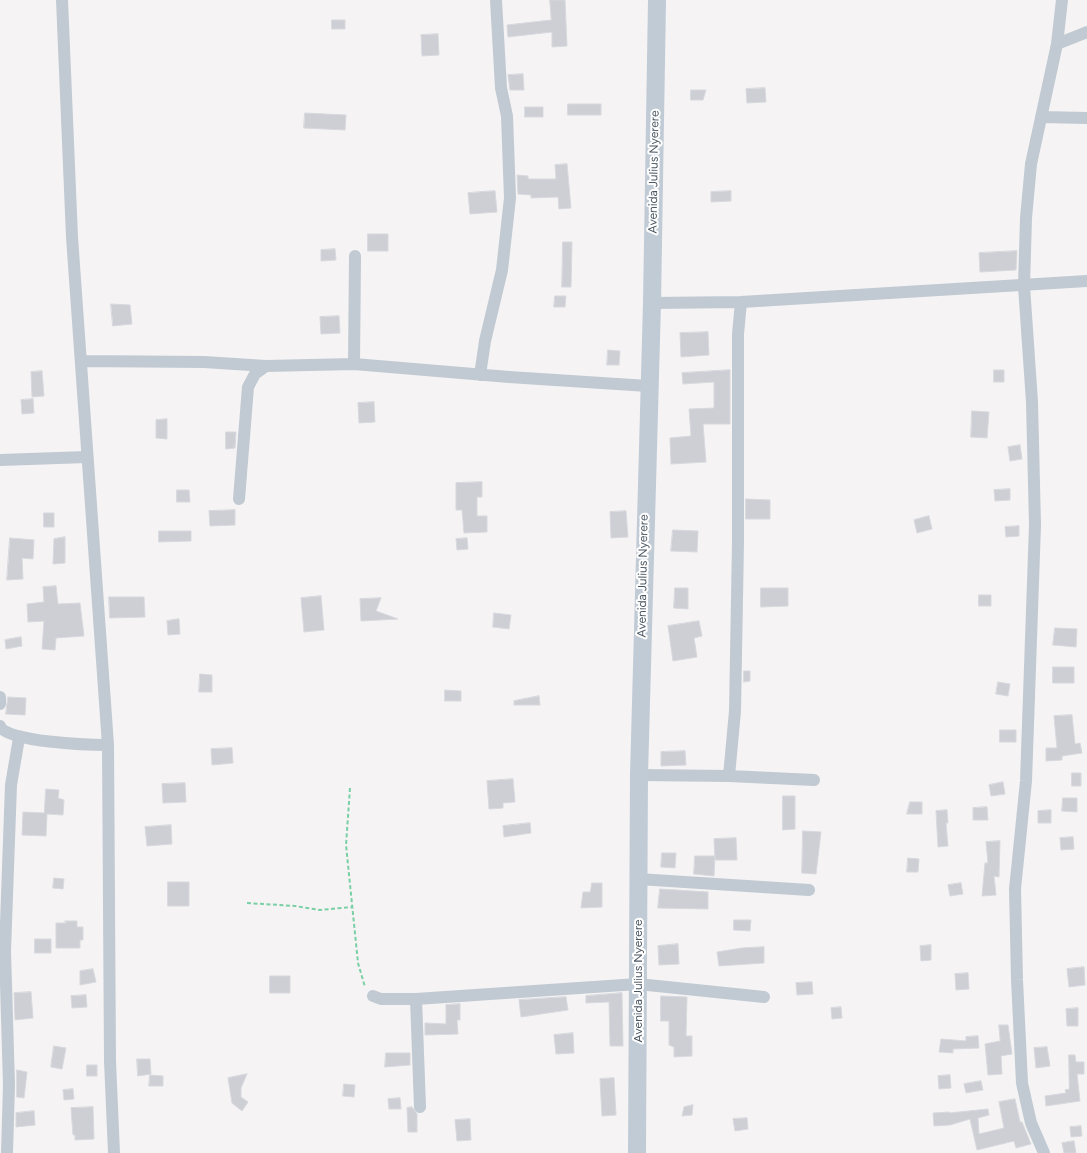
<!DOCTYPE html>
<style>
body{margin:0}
canvas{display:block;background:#f5f3f3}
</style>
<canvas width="1087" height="1153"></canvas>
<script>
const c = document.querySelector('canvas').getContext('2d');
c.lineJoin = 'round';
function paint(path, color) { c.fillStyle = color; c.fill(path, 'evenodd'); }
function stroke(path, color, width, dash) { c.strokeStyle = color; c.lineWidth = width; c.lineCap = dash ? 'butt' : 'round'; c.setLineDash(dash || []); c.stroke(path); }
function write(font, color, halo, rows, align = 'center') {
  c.font = font + ' Figtree,sans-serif'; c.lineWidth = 4; c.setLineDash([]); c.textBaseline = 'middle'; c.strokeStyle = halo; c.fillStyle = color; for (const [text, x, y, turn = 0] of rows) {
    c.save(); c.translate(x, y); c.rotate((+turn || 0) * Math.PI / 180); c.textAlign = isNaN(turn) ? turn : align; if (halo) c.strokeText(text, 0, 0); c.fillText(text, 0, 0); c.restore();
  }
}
const building = new Path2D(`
 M550 0H565L567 46 552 47V32L508 37 507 25 551 20Z
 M332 20H345V29H332Z
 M438 34 439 55 422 56 421 35Z
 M523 74 524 90H510L508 75Z
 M765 88 766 102 747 103 746 89Z
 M691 90H706L703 100H691Z
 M568 104H601V115H568Z
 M525 107H543V117H525Z
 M305 113 346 115 345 130 304 128Z
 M567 164 571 208 559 209 558 197 531 198V195L518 194 517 175 528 176V179H556L555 165Z
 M495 191 497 212 470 214 468 193Z
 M731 191V201L711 202V192Z
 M368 234H388V251H368Z
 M563 242H572L571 287H562Z
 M335 249 336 260 321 261V250Z
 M1017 251 1016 270 980 272 979 253Z
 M555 296H566L565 307H554Z
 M111 304 130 305 132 324 113 326Z
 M339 316 340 333 321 334 320 317Z
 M708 332 709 355 681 357 680 333Z
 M608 350 620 351 619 365H607Z
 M730 370V424H703L706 462 671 464 670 438 691 436 689 409 714 408V382L683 384 682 373Z
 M994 370H1004V382H994Z
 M42 371 44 396 32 397 31 372Z
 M33 399 34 413 22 414 21 400Z
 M374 402 375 422 359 423 358 403Z
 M972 411 989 412 987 438 971 437Z
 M167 419V439L156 438V420Z
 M226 432H236L235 448 226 449Z
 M1020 445 1022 459 1010 461 1008 447Z
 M482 482V497H477V516H487V532L464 533 462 510H456V483Z
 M1010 489V500L995 501 994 490Z
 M177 490H189L190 502H177Z
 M746 499 770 500V519H746Z
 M235 510V525L210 526 209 511Z
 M626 511 628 537 611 538 610 512Z
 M44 513H54V527H44Z
 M929 516 932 529 917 533 914 520Z
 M1019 526V536L1006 537 1005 527Z
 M673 530 698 531 697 552 671 551Z
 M159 531H191V541L159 542Z
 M65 537V563L53 564 54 539Z
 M10 538 34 540 33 559 22 558 23 579 7 580Z
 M467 538 468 549 457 550 456 539Z
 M56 586 58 604 80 603 84 636 56 638 55 650 42 649 44 621 28 622 27 604 44 602 43 587Z
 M675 588H688V609L674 608Z
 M761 588H788V606L761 607Z
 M979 595H991V606H979Z
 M321 596 324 630 304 632 301 598Z
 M109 597H144L145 617 110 618Z
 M381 598 376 611 398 619 361 621 360 599Z
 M494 613 511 615 509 629 493 627Z
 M179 619 180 634 168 635 167 621Z
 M699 621 702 636 694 638 697 657 673 661 668 626Z
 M1055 628 1077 629 1076 647 1053 645Z
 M21 637 22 646 6 649 5 640Z
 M1053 667H1074V683H1053Z
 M744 671H750V681L744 682Z
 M200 674 212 675V692H199Z
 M998 682 1010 684 1008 696 996 694Z
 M445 690 461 691V701H445Z
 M539 696 540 705H514V701Z
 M8 697 26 698 25 715 6 714Z
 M1072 715 1075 744 1080 743 1082 753 1062 756V760L1046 761V748H1057L1054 716Z
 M1000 730H1016V742H1000Z
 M232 748 233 763 212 765 211 749Z
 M685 751 686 765 661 766V752Z
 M1072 773H1081V786H1072Z
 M513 779 515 802 503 803V808L489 809 487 781Z
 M1003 782 1005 794 991 796 989 785Z
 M185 783 186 802 163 803 162 784Z
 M46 789 59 790 58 798 64 800 63 815 47 814 46 836 22 835 23 812 44 813Z
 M783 796H795V829L783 830Z
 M1063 798H1077V812L1062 811Z
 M910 802H922V814H907Z
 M987 807 988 820H973V808Z
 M947 810 948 823H946L948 846 938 847 936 811Z
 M1051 810V823H1038V811Z
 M530 823 531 833 504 837 503 826Z
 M171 825 172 844 147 846 145 827Z
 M803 831 821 832 816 874 802 873Z
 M1073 837 1074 849 1061 850 1060 838Z
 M736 838 737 860H715L714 839Z
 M1000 841 999 877 994 876 996 895 982 896 985 863H988L986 842Z
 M662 853H676L675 868 661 867Z
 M695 856H715L714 876 694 874Z
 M908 858 919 859 918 872H907Z
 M54 878 64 879 63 889 53 888Z
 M168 882H189V906H168Z
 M592 883H602V907L581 908 583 892H590Z
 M961 883 963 894 950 896 948 885Z
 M660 889 708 892V909L658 908Z
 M734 920H751L750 931 734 930Z
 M65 921H77V927H83V940H80V948H56V923H66Z
 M35 939H51V953H35Z
 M678 944 679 964 659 965 658 946Z
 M931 945V960L921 961 920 946Z
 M764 947V963L719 966 717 952 742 948Z
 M1084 967 1085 985 1069 987 1067 969Z
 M93 969 96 982 80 985V971Z
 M968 973 969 989 956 990 955 974Z
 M270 976H290V993H270Z
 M812 982 813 994 797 995 796 983Z
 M31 992 33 1018 15 1020 14 993Z
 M622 993 623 1046H610L609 1002 586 1003V996Z
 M86 995 87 1007 72 1008 71 996Z
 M661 996 687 997 686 1036H692V1056L674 1057V1047L669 1045V1021H661Z
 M566 997 568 1010 521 1017 519 1000Z
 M460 1004V1020H457L458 1034 425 1035V1023L446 1024V1005Z
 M841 1007 842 1018 832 1019 831 1008Z
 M1078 1008V1026H1067L1066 1009Z
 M999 1025H1008L1012 1054 1001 1056 1002 1074 988 1075 985 1044 1000 1041Z
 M573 1033 574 1053 556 1054 554 1035Z
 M978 1036 979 1048 953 1049V1053L939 1052 941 1039 966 1041V1037Z
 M54 1046 66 1048 62 1069 51 1067Z
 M1047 1047 1050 1066 1036 1068 1034 1048Z
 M386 1053H410V1065L385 1067Z
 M1069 1055H1075L1076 1062H1084V1074H1077L1080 1101 1046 1106 1045 1096 1066 1093 1065 1090 1069 1089Z
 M137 1059H150L151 1074 138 1076Z
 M87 1065H97V1076H87Z
 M17 1070 27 1072 24 1098 17 1097Z
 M247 1074 241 1088V1097L248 1102 242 1111 232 1103 228 1078Z
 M150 1075 163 1076V1086H149Z
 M950 1075 951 1088 939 1089 938 1076Z
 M614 1078 616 1115 602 1116 600 1079Z
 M981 1081 983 1090 966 1093 964 1084Z
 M344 1084 355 1085 354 1097 343 1096Z
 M73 1089 74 1099 64 1100 63 1090Z
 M400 1098 401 1109H389L388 1099Z
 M1015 1099 1020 1122H1022L1031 1144 1016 1148 1014 1141 977 1150 970 1119 950 1125 934 1126 933 1113 949 1112V1113L988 1109 989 1115 978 1118 979 1134 1004 1128 999 1102Z
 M693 1105 692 1115 682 1116 684 1107Z
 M93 1107 94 1139 75 1140V1135H73L71 1108Z
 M412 1107 417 1114V1132H408L407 1108Z
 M34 1111 35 1125 16 1127V1113Z
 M747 1118 748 1129 735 1131 733 1119Z
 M470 1119 471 1140 457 1141 455 1120Z
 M1081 1126 1082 1136 1071 1137 1070 1127Z
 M1074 1141 1076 1153H1064L1062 1143Z`);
const path = new Path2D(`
 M350 788 346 845 358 963 365 987
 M247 903 295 906 320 910 352 907`);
const street = new Path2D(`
 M62 0 72 237 108 745 110 1061 114 1153
 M1057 44 1087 32
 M1041 117 1087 118
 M652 303 741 302 1087 281
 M82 361 204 362 266 366
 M354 364 355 256
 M480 375 485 341 502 270 510 198 507 116 501 88 496 0
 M0 460 87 457
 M239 499 248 387 255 374 266 366 354 364 509 377 648 386
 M0 697V704
 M0 726C6 742 90 745 108 745
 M639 775 729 776 735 711 738 542V334L741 302
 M729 776 814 780
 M638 879 809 890
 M373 996 381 999H416L638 984 764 997
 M416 999 420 1107
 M7 1153 9 1085 5 951 11 785 19 738
 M1044 1153 1031 1123 1022 1083 1017 980 1015 889 1026 781 1035 525 1032 402 1024 286 1026 218 1031 164 1057 44 1062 0`);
const secondary = new Path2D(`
 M637 1153 639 775 652 303 657 0`);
const streetNames = [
 ["Avenida Julius Nyerere",654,172,-89],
 ["Avenida Julius Nyerere",643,576,-89],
 ["Avenida Julius Nyerere",638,981,-90]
];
paint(building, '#cdcfd5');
stroke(building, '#d7d9de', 1);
stroke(path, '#7ad0a6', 2, [4, 2.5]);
stroke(street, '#c1cad2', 12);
stroke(secondary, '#c1cbd6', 18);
write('12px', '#4a5661', '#fff', streetNames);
</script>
